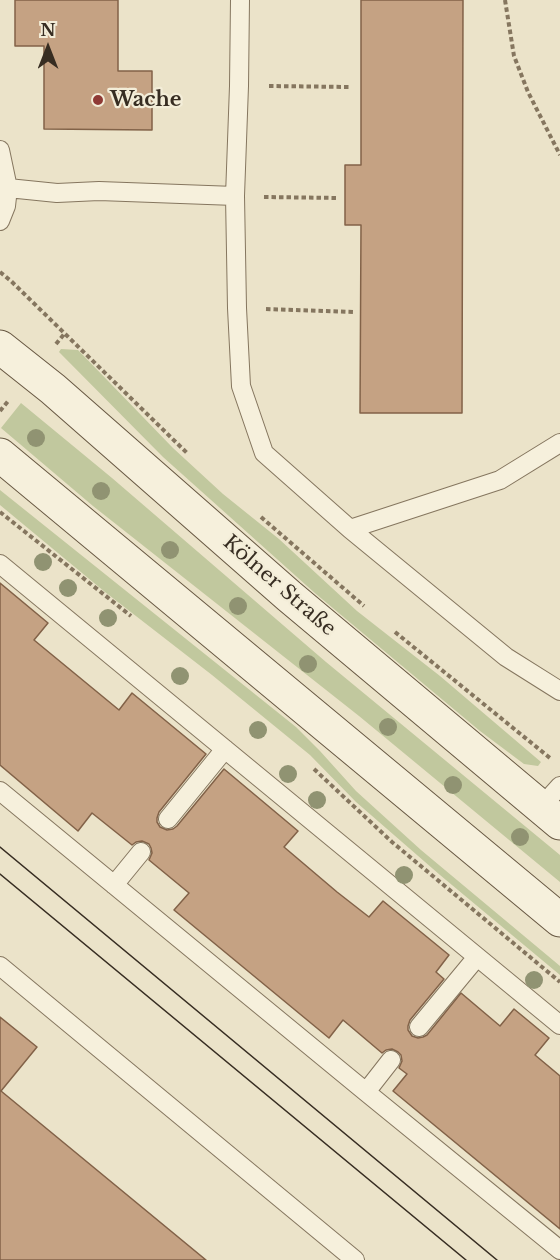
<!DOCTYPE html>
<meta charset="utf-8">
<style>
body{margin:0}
#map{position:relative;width:560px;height:1260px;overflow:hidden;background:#ebe3c9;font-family:"Libre Baskerville",serif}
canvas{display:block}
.north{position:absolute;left:18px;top:18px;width:60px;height:60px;-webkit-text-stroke:4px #f3edd8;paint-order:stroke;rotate:0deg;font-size:16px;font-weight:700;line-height:24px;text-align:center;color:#372d22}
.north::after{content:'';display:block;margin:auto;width:21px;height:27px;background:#372d22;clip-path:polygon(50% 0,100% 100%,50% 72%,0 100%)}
</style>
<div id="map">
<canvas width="560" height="1260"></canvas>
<div class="north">N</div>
</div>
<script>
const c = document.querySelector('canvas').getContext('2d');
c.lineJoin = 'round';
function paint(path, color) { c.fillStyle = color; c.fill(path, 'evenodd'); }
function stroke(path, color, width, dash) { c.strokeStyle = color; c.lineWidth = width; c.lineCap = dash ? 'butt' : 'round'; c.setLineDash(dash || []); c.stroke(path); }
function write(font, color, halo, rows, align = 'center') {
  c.font = font + ' "Libre Baskerville",serif'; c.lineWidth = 4.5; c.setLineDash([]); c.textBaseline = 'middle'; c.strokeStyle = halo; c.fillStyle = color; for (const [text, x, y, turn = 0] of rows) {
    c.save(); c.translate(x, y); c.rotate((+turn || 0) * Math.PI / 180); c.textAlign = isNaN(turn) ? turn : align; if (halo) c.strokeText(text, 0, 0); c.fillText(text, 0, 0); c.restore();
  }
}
const green = new Path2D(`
 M61 349 78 350 173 448 223 494 279 539 357 611 440 676 541 762 538 766 524 764 480 731 316 594 163 457 59 352Z
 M21 403 112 478 326 662 560 855V882L359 716 93 506 1 428Z
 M0 490 296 727 320 751 356 791 421 850 560 966V975L440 875 356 802 310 755 212 675 105 592 0 505Z`);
const building = new Path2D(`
 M15 0H118V71H152V130L44 129V46H15Z
 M361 0H463L462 413H360L361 225H345V165H361Z
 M0 583 48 623 34 640 119 710 132 693 206 754 159 812 157 818V822L160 827 167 830 173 829 177 826 224 769 298 831 284 847 337 892 369 917 383 901 449 955 436 972 444 979 410 1020 408 1026V1030L412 1036 418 1038 423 1037 427 1035 461 993 500 1026 514 1009 549 1038 535 1055 560 1076V1229L393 1091 407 1074 399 1068 402 1061 401 1055 398 1052 392 1049 386 1050 382 1053 343 1020 329 1038 174 910 189 893 149 860 152 853 151 848 149 844 142 841 136 842 132 845 92 813 78 831 0 765Z
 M0 1017 37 1047 1 1091 206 1260H0Z`);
const path = new Path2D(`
 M505 0 514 56 528 92 560 155
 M269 86 350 87
 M264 197 338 198
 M0 272 11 281 187 453
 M266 309 355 312
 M56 344 65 333
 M0 411 9 400
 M0 512 131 616
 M261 517 364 606
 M395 632 550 758
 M314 769 392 842 560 982`);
const lane = new Path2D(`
 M240 0 239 86 235 196 237 308 241 386 264 453 350 529 506 657 560 691
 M0 150 8 188 6 206 0 221
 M8 188 57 193 99 191 235 196
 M350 529 500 480 560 443
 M0 564 560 1025
 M0 791 366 1092 560 1250
 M541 807 560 786
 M168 819 225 749
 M114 885 141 852
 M0 966 355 1260
 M419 1027 477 957
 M366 1092 391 1060`);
const secondary = new Path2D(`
 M0 347 53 389 289 596 560 823
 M0 455 560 920`);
const tram = new Path2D(`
 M0 847 497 1260
 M0 874 466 1260`);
const trees = [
 [36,438],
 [101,491],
 [170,550],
 [43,562],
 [68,588],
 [238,606],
 [108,618],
 [308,664],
 [180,676],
 [388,727],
 [258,730],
 [288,774],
 [453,785],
 [317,800],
 [520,837],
 [404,875],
 [534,980]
];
const markers = [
 [98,100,6,"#8f3a35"]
];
const poiNames = [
 ["Wache",110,100]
];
const streetNames = [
 ["Kölner Straße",279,586,41]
];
paint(green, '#c1c89e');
paint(building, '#c5a283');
stroke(building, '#826248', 1.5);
stroke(lane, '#85765f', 20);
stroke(secondary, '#675742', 35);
stroke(path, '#85765f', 4, [4.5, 3]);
stroke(lane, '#f6f0dc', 18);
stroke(secondary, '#f6f0dc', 33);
stroke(tram, '#372d22', 1.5);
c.fillStyle = '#909372';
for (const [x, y] of trees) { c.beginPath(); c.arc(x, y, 9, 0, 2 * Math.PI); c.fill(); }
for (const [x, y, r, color] of markers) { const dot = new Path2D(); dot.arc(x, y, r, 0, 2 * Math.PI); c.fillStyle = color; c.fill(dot); stroke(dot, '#f3edd8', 2); }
write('bold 20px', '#372d22', '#f3edd8', poiNames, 'left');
write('20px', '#372d22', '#f3edd8', streetNames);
</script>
